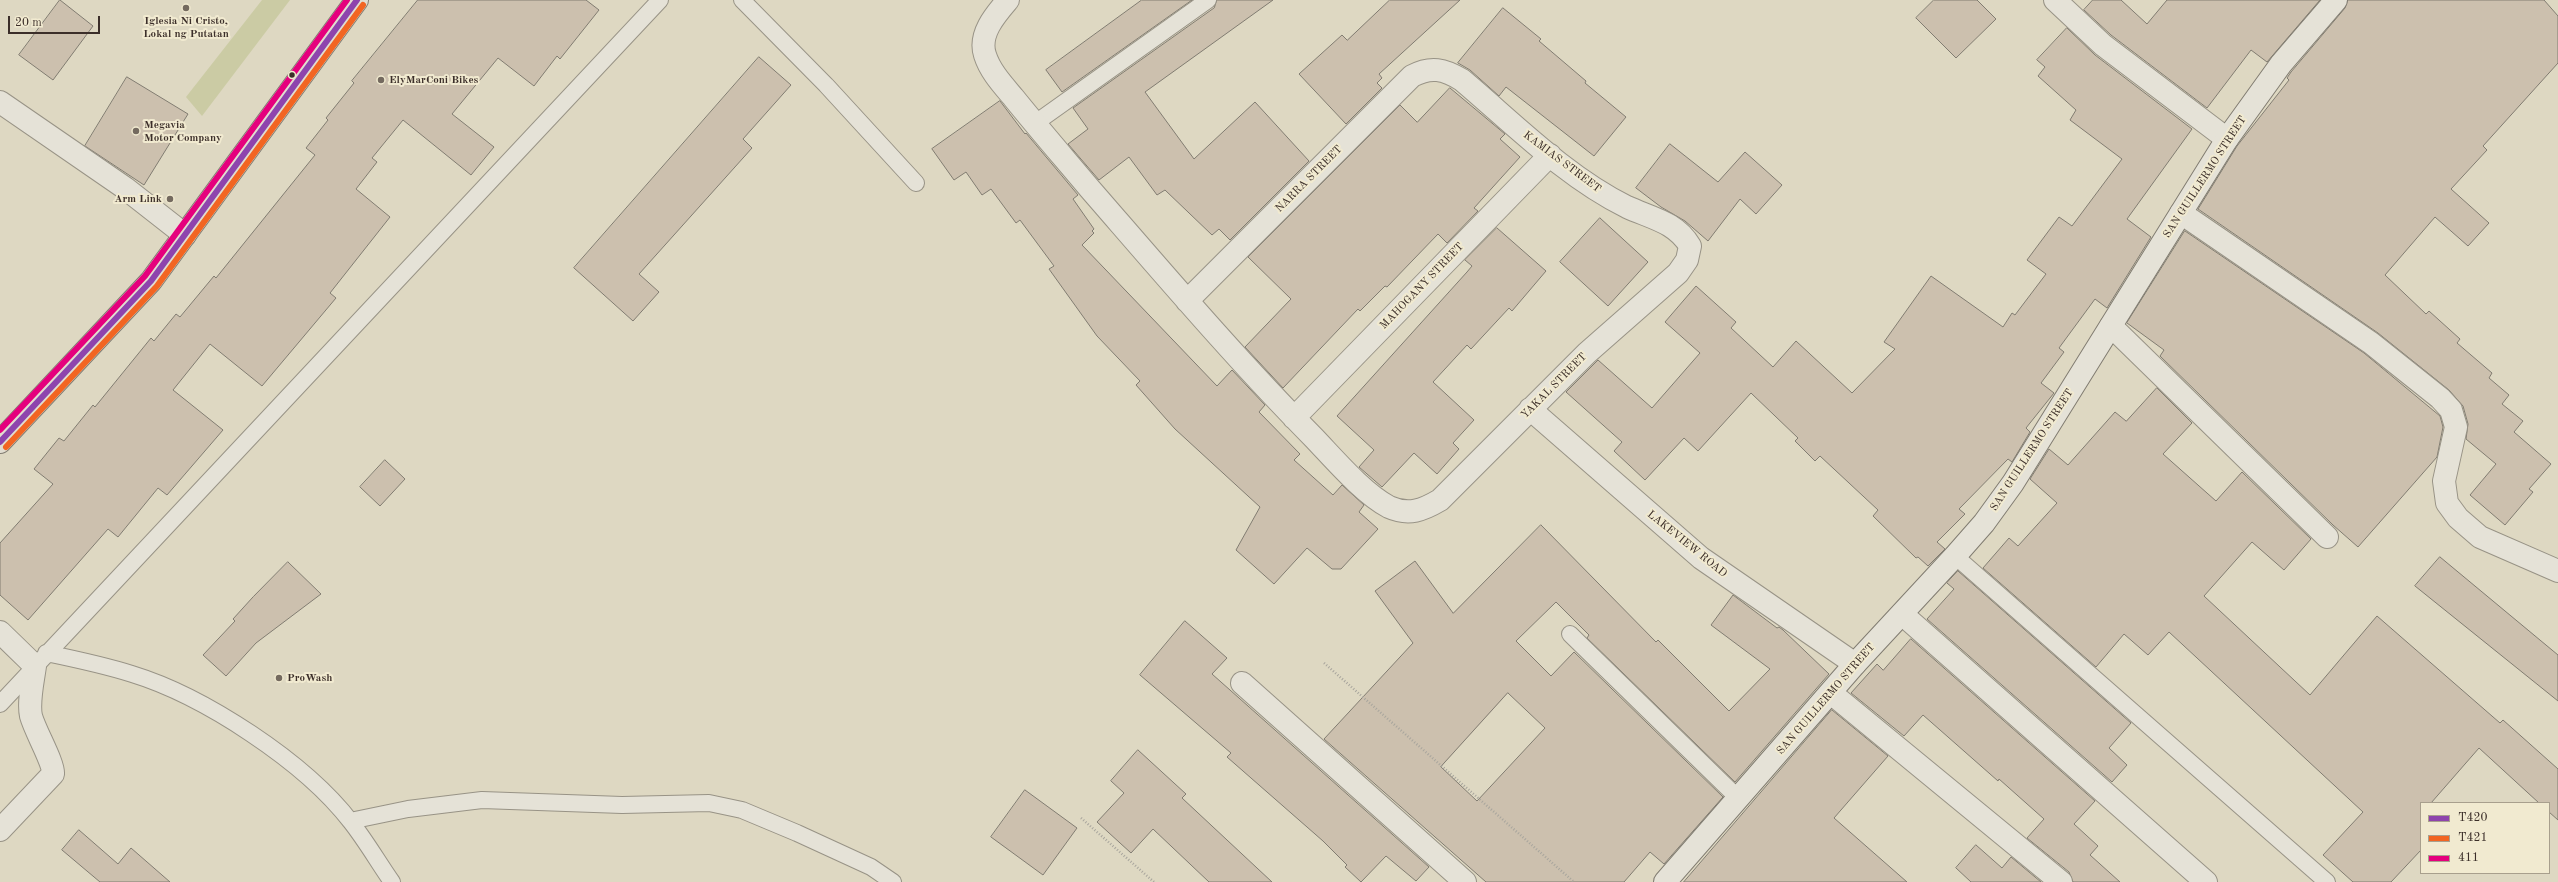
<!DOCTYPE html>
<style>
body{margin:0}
#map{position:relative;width:2558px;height:882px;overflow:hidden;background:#ded8c2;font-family:"Old Standard TT",serif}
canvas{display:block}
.legend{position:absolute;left:2420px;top:802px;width:130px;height:72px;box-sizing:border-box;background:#f1ead0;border:1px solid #a89f8d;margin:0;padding:5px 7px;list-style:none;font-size:12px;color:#3b2e29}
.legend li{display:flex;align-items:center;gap:8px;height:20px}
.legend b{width:20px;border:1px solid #a89f8d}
.scale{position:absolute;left:8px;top:16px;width:92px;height:18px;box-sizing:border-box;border:2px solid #3b2e29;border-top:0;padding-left:5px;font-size:12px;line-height:14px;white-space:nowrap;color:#3b2e29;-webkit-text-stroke:3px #f1ead0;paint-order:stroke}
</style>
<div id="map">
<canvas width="2558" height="882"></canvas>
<ul class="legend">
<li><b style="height:5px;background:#8e44ad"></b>T420</li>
<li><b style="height:5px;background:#f26522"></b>T421</li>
<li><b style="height:5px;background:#e5007d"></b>411</li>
</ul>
<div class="scale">20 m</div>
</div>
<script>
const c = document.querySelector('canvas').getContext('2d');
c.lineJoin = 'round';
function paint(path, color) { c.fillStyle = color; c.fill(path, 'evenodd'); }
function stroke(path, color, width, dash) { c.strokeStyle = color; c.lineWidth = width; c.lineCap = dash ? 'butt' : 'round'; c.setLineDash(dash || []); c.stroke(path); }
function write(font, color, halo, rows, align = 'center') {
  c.font = font + ' "Old Standard TT",serif'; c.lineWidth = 4; c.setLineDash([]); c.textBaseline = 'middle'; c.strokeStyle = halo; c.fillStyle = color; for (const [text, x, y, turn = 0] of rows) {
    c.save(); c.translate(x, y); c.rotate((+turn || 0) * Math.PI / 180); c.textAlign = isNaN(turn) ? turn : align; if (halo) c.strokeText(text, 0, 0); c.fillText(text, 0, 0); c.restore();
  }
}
const green = new Path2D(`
 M262 0H290L202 116 186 97Z`);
const building = new Path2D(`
 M60 0 93 26 53 80 19 55Z
 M418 0H586L599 10 560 59 557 56 534 86 498 58 452 114 494 147 471 175 403 120 372 158 377 162 356 189 390 217 330 293 336 298 262 386 210 344 173 390 223 430 167 495 158 488 118 537 108 529 28 620 0 595V543L53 484 34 469 59 438 64 441 93 405 95 407 151 338 154 341 176 314 180 317 214 276 216 278 315 155 306 148 328 120 326 118 354 83 352 81Z
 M1142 0H1192L1062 92 1046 70Z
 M1217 0H1273L1145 92 1194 159 1255 102 1309 161 1230 240 1219 229 1212 235 1165 190 1157 195 1129 157 1099 180 1068 144 1088 129 1073 108 1214 8Z
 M1390 0H1460L1379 74 1382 78 1377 83 1382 88 1346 124 1299 74 1342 35 1347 40Z
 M1934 0H1977L1996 19 1956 58 1916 18Z
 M2093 0H2121L2147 24 2167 0H2320L2267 62 2251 50 2207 108 2111 35 2084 10Z
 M2348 0H2544L2558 16V63L2483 146 2487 150 2451 189 2489 223 2468 246 2435 217 2385 275 2426 314 2429 311 2460 339 2457 343 2492 373 2489 378 2509 395 2502 404 2523 421 2514 432 2551 464 2529 489 2533 492 2505 525 2470 495 2496 464 2466 439 2468 424 2463 406 2449 390 2378 333 2198 209 2237 146 2289 80 2287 78 2291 72 2345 8Z
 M1503 8 1541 39 1539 41 1586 81 1585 83 1626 117 1594 156 1506 87 1499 96 1470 70 1458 63Z
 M2067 28 2095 55 2192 129 2127 219 2151 237 2107 308 2095 299 2059 348 2064 352 2041 383 2054 393 2026 428 2030 432 2012 462 2008 459 1959 509 1965 514 1937 542 1945 549 1928 566 1918 557 1916 558 1873 516 1878 510 1820 456 1815 461 1795 441 1798 438 1751 393 1698 451 1684 438 1645 480 1614 451 1622 442 1566 392 1598 360 1652 408 1700 353 1665 322 1696 286 1736 322 1731 328 1773 367 1796 341 1852 393 1895 349 1884 342 1931 276 2003 327 2012 313 2015 315 2046 274 2027 260 2059 217 2072 226 2122 159 2070 120 2076 110 2038 76 2045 67 2037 60Z
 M759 57 791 85 743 139 752 148 639 274 659 292 633 321 574 268Z
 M127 77 188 114 144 185 85 146Z
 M1450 88 1505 134 1500 139 1520 157 1474 208 1478 211 1447 243 1438 234 1387 287 1385 286 1360 311 1358 309 1283 388 1245 347 1291 299 1248 257 1400 105 1417 122Z
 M1000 101 1025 134 1026 133 1078 195 1073 199 1094 229 1092 231 1094 233 1082 245 1217 386 1232 370 1265 405 1259 412 1300 454 1294 460 1333 495 1342 485 1364 505 1359 512 1378 529 1341 569H1332L1307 548 1274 584 1236 550 1260 507 1175 429 1136 385 1140 381 1097 336 1049 269 1054 266 1020 220 1016 223 991 189 982 195 966 172 954 180 932 149Z
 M1670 144 1718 182 1745 152 1782 185 1756 214 1740 199 1708 241 1685 221 1661 207 1636 188Z
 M1600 218 1648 262 1608 306 1560 262Z
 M1497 228 1546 271 1512 311 1509 308 1471 349 1467 345 1433 382 1474 420 1453 443 1459 449 1437 474 1414 453 1382 487 1359 467 1374 450 1337 416 1467 272 1472 266 1465 260Z
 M2185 231 2364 353 2440 416 2443 427 2437 457 2358 547 2333 525 2160 356 2164 350 2127 323Z
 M2157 388 2192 423 2163 454 2216 501 2242 472 2311 539 2284 570 2252 542 2204 596 2310 695 2377 616 2500 723 2503 720 2558 769V820L2549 812V803H2539L2479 748 2431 803H2421V850L2391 882H2353L2323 855 2363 812 2169 632 2148 655 2124 634 2096 667 1983 568 2009 538 2018 546 2057 503 2030 479 2049 449 2068 465 2115 412 2126 421Z
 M385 460 405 479 380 506 360 487Z
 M1541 525 1656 642 1658 640 1729 711 1770 669 1711 625 1733 595 1777 628 1779 627 1783 630 1829 674 1735 782 1587 638 1589 635 1556 602 1516 641 1551 676 1574 652 1723 797 1664 864 1650 852 1624 882H1486L1324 739 1413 643 1375 591 1415 561 1453 613ZM1508 693 1545 728 1477 801 1441 767Z
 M2440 557 2558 655V701L2415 586Z
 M288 562 321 594 256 643 226 676 203 655 235 621 233 619 253 597Z
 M1958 571 2131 723 2109 748 2127 765 2112 782 1927 619 1954 589 1947 583Z
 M1185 621 1227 658 1212 674 1429 867 1416 881 1386 856 1361 882 1345 867 1347 865 1323 841 1227 757 1231 753 1140 675Z
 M1911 639 2095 801 2074 824 2098 846 2090 855 2120 882H2073L2069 872 2027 838 2044 819 1999 779 1998 781 1923 715 1904 736 1851 693 1877 664 1883 670Z
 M1832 710 1888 756 1834 818 1907 882H1684Z
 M1138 750 1186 794 1182 798 1272 882H1209L1153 829 1131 853 1097 822 1124 793 1111 781Z
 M1025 790 1077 828 1043 875 991 837Z
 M79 830 118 864 131 848 170 882H100L62 850Z
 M1976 845 2002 868 2011 857 2041 882H1971L1956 868Z`);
const path = new Path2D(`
 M1324 663 1574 882
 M1081 818 1154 882`);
const lane = new Path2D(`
 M742 0 826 85 916 183
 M1034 124 1208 0
 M1955 556 2327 882
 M1570 634 1738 798
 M46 653C75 659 104 665 132 674 204 696 305 762 351 822 366 841 378 862 392 882
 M0 704 660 0
 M350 821 408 809 482 800 622 805 709 803 742 810 797 833 871 867 893 882`);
const street = new Path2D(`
 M1008 0C996 14 978 34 985 55 990 71 1002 84 1013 97 1038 128 1064 158 1090 189 1163 273 1236 359 1314 438 1335 460 1363 493 1389 507 1409 516 1423 510 1440 500L1587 353 1678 273 1687 260 1690 246C1676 222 1651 218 1627 207 1566 177 1514 124 1462 80 1444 69 1431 66 1412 76L1187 301
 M2055 0 2103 45 2227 139
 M0 102 125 188 185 235
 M2181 213 2371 343 2440 398 2451 410 2456 427 2444 481 2447 503 2458 518 2480 537 2558 571
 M2111 326 2327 537
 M1530 409 1701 558 1855 664
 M1294 418 1550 155
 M1902 614 2206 882
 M0 632 35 666C33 681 28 702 31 716 35 731 54 763 53 774L0 830
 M1242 683 1465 882
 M1831 693 2061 882`);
const secondary = new Path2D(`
 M1665 882 1855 664 1955 556 1984 523 2013 483 2227 139 2281 64 2336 0`);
const highway = new Path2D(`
 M0 442 151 281 357 0`);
const bus1 = new Path2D(`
 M0 442 151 281 357 0`);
const bus2 = new Path2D(`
 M6 447 157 286 363 5`);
const bus3 = new Path2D(`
 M0 430 145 276 347 0`);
const markers = [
 [186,8,4,"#746a5f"],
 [292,75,3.5,"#3b2e29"],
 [381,80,4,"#746a5f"],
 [136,131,4,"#746a5f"],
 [170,199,4,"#746a5f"],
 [279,678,4,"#746a5f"]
];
const poiNames = [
 ["Iglesia Ni Cristo,",186,21,"center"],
 ["Lokal ng Putatan",186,34,"center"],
 ["ElyMarConi Bikes",389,80],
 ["Megavia",144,125],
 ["Motor Company",144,138],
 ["Arm Link",162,199,"right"],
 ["ProWash",287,678]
];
const streetNames = [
 ["KAMIAS STREET",1562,162,37],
 ["SAN GUILLERMO STREET",2205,177,-57],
 ["NARRA STREET",1309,179,-45],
 ["MAHOGANY STREET",1422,286,-46],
 ["YAKAL STREET",1554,386,-45],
 ["SAN GUILLERMO STREET",2032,450,-57],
 ["LAKEVIEW ROAD",1687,544,39],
 ["SAN GUILLERMO STREET",1826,699,-49]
];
paint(green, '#cbcba4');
paint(building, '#ccc0ae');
stroke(building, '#817c71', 1);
stroke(lane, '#989386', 18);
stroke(street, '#989386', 24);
stroke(secondary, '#817c71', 24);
stroke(highway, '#817c71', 24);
stroke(path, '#a8a59d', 2.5, [1, 2]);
stroke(lane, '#e5e2d7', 16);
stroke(street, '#e5e2d7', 22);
stroke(secondary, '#e5e2d7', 22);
stroke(highway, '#e1ddd0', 22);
stroke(bus1, '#8e44ad', 6);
stroke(bus2, '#f26522', 6);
stroke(bus3, '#e5007d', 6);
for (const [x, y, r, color] of markers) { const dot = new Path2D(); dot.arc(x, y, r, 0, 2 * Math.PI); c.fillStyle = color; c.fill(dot); stroke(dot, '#f1ead0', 1.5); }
write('bold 11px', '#3b2e29', '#f1ead0', poiNames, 'left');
write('11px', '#3b2e29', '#f1ead0', streetNames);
</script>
